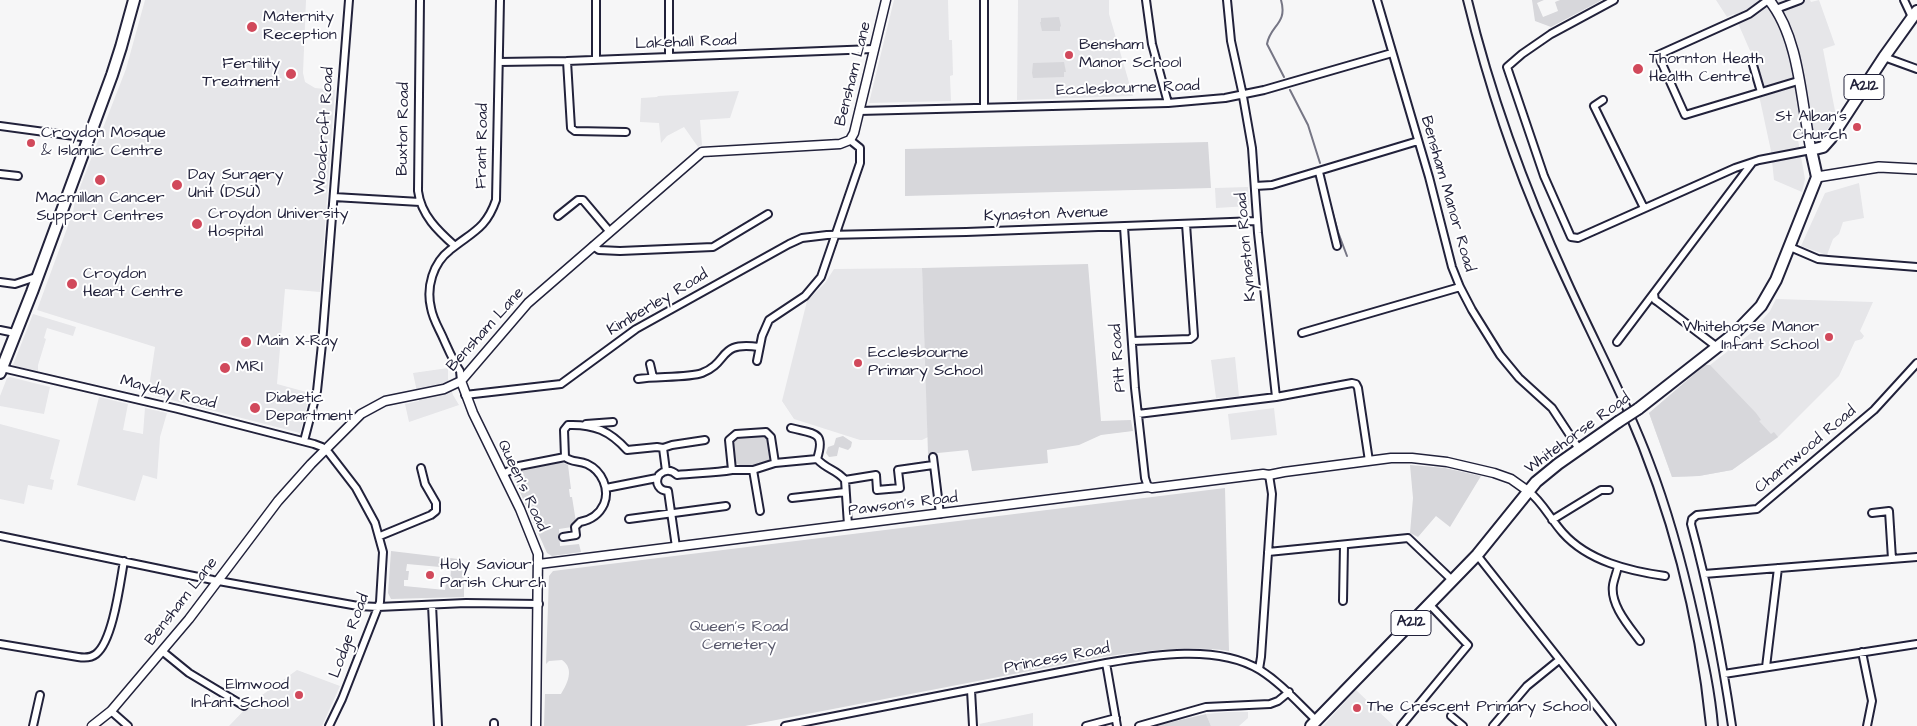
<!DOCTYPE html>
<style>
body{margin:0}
canvas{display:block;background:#f6f6f7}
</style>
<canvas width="1917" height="726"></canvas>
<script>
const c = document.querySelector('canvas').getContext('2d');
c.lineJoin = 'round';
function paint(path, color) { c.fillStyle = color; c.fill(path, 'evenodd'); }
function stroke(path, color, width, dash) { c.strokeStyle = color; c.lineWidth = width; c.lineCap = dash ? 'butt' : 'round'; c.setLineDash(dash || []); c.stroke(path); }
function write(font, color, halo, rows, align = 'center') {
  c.font = font + ' "Architects Daughter",sans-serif'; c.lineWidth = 4; c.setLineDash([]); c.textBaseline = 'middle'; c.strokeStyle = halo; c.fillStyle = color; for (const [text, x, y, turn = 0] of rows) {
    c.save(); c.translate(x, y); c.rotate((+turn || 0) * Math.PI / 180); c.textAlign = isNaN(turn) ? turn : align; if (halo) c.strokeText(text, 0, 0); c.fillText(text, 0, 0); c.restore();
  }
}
const built = new Path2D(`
 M145 0H306L303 73 305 82 315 88 335 90 320 292 285 289 277 384 310 393 300 433 148 394 155 347 37 310 73 212 75 200 126 69Z
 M894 0H948L949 40H952L953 75 950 76 951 101 869 103Z
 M1018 0H1109V14L1133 96 1017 100Z
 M1716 0H1810L1811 2 1819 0 1835 45 1823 49 1836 116 1823 136 1798 140 1805 179 1802 192 1774 180 1771 151 1757 86 1746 55 1751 53 1734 14 1727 17Z
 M739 91 730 118 700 120 702 145 698 147 684 127 667 136 661 143 659 123 640 122 641 98 657 97 658 96Z
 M1859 183 1864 218 1843 222 1839 234 1833 239 1827 255 1801 246 1825 193Z
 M1248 187 1249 206 1216 208 1215 188Z
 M922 268 928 437 922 440H860L794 419 782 401 807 301 825 283 834 269Z
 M1776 299 1873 302 1860 331 1864 336 1862 339 1855 341 1839 376 1777 438 1732 470 1699 476 1672 477 1649 413 1705 365H1710L1751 333 1770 311Z
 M33 314 76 327 73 336 47 328 44 338 46 339 38 365V371L14 366 13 365Z
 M1235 357 1239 396 1216 398 1211 360Z
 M448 368V379L453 395 459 405 409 422 405 404 419 401 413 373Z
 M10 377 50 387 44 414 0 406V396L7 378Z
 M99 397 128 404 123 430 143 434 145 408 167 413 160 437 157 479 143 475 135 501 77 485Z
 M1274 408 1277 435 1231 440 1228 414Z
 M0 424 60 440 50 479 54 480 52 490 28 485 24 504 0 499Z
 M297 670 340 686 322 726H229L251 703Z
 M1356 690 1394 726H1323Z
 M1228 712H1248V718L1239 726H1211L1206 714Z
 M1033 713V726H980L979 724Z`);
const green = new Path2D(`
 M1532 0H1544L1537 3 1543 17 1558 11 1555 2 1560 0H1602L1551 27 1535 21Z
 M1059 17 1061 26 1060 27V31H1042L1040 22H1041V18Z
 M1064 62 1066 72H1064V77L1033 78 1032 73 1033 63Z
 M1208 142 1211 188 905 196V149Z
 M1088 264 1101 421 1131 420 1133 431 1101 435 1079 445 1047 450 1048 463 972 471 968 450 928 454 922 268Z
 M1705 365H1710L1756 413 1761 420 1759 421 1771 434 1774 432 1778 437 1732 470 1699 476 1672 477 1649 413Z
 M762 433 769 437 770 460C759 466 745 470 734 462L731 440 740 436 741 438 760 436Z
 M843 436 852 442 851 447 848 450 839 447 837 456 829 457 826 453 828 447 834 445 836 438Z
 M561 462 568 465 571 489H569L570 497H572L576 522 572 527 559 529 560 546 579 544 581 552 552 556 547 553 512 474 528 467Z
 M1410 465 1445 468 1481 476 1450 527 1436 516 1418 537 1410 533 1413 498Z
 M1225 488 1229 651C1187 645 1144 651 1102 657L745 726H544L545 694H561C567 684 575 669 562 660L549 661 546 664 549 576 553 571Z
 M391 551 458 559 464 576V597L391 599 388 593ZM407 564 451 568 450 585 446 584 445 590 404 586V580H408L409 571H406Z
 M1206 714 1211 726H1158L1163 724Z`);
const stream = new Path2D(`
 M1281 0C1288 24 1270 25 1267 44L1284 77
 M1290 90 1308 125 1320 163
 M1325 185 1338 232 1347 256`);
const minor = new Path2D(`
 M420 0 418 191C421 215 438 231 455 246
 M1146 0 1152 44 1168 103
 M1227 0 1231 41 1242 91 1252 148 1258 233 1276 397
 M1377 0 1429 177 1452 267 1460 287 1472 310 1500 355 1519 378 1552 408 1579 449
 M1614 0 1551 34 1522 54 1507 67 1544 176 1571 237 1578 238 1735 168 1759 160 1811 150
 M1768 0 1749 14 1658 55 1685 115 1798 81
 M1904 0 1912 17
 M1776 9 1800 0
 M669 57V0
 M1884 57 1917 69
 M596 60V0
 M567 61 571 128 575 131 626 132
 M499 62 567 61 873 49
 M1753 65 1761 92
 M1603 100 1594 106 1644 208
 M984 107V0
 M859 111 1168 103 1225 98 1264 90 1392 53
 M0 126 89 138
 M1319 172 1337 246
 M0 174 18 176
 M1255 186 1272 185 1418 141
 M334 197 420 202
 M558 216 578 200H583L610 232
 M1124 227 1135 388 1145 478 1148 487
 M593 246 599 250 620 251 713 247 768 214
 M1790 247 1818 259 1828 260 1917 267
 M0 282 15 284 33 278H37
 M1654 294 1655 300 1658 302 1717 347
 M0 330 15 333
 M1302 333 1460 287
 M1132 341 1190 339 1194 336 1186 224
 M1617 342 1752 163
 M757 361 762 336 769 320 805 296 821 277 860 163V148L850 140
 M650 364 653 377
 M2 368 178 409 314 444 322 447 329 453 356 488 375 523 383 552 380 602 342 699 329 726
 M638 379C655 376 688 378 702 373 730 362 717 341 759 347
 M461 381 460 371C453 361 449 351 444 340 440 330 433 320 431 308 426 287 433 263 450 250 472 232 486 229 496 200L500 0
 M465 395 561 384 636 329 789 244 802 238 827 235 966 232 1257 221
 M1138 414 1276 397 1352 383 1356 384 1358 388 1369 461
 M586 424 613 422
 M791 428C814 434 826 431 817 459
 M304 441 317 391 322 344 349 0
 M663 448 666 471
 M565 457 564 430 568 425C594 424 610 431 627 450L657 447 663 448 672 445 705 440
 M933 457 940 514
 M775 463 771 437 766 432 736 434 729 440 732 470H753L775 463 817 459C827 470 836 469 845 480L848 525
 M753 470 760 511
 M503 474 519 466 565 457
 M845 480 876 475 877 490 900 488 898 470 933 465
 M606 488 657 478
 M1528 491C1542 501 1551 520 1563 533 1588 561 1629 571 1665 576
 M792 498 845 492
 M1872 513 1889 511 1892 559
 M629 519 726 506
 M1552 520 1601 490H1609
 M0 536 213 580 358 606 378 607 466 603 539 604
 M380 536 431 515 436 511V503L425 484 421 468
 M563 537 576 535 575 527 580 522C591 520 599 515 604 504 610 489 602 471 587 464 579 460 572 463 565 457
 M676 547 668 491C660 491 654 484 659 475 664 470 671 469 677 475 695 473 714 473 732 470
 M1268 552 1408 538 1452 580
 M1477 555 1612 726
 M1618 566C1617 572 1614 579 1613 585 1610 605 1629 626 1640 641
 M1704 574 1917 557
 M1343 601 1344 545
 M432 605 438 726
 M0 644 78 657C84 658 91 658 96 654 113 641 120 583 124 561
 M162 651 189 673 244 706
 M1862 652 1872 701 1867 726
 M1106 663 1117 726
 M1766 667 1778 568
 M1259 669 1261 657 1272 494 1269 475
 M1724 674 1917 644
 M971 690 973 726
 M111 711 128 726
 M1451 716 1463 726
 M33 726 40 695
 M494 726V723
 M785 726 1106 663C1152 655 1218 644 1260 670 1282 684 1298 703 1317 721
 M1086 726 1116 718
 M1139 726 1206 707 1270 704 1278 701 1289 692
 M1401 726 1468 645 1429 604
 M1493 726 1527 686 1559 660
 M1732 726C1722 658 1709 590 1691 524L1692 519 1697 515 1757 509 1874 410 1917 363`);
const tertiary = new Path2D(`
 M461 381 473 413 520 509 538 554 536 726
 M539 564 1148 487 1152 488 1263 474 1269 475 1284 472 1391 458H1412L1447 462 1494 473 1511 479 1528 491
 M92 726 111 711 189 619 278 501 311 464 361 414 385 401 444 389 461 381 528 303 702 152 840 144 850 140 854 133 886 0`);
const secondary = new Path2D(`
 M1769 0C1800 38 1801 103 1811 150
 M1817 177 1879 167 1917 169`);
const primary = new Path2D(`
 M0 373 32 292 112 75 121 47 134 0
 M1638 409 1735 333 1761 306 1776 280 1817 177 1811 150 1823 147 1831 138 1884 57 1917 11
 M1311 726 1477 555 1536 482 1558 464 1618 422`);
const rail = new Path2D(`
 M1463 0C1483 81 1509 162 1543 238 1568 296 1597 352 1623 410 1667 510 1695 617 1706 726
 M1472 0C1495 96 1530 190 1571 280 1598 340 1630 398 1653 460 1673 512 1687 565 1699 619 1707 655 1715 690 1718 726`);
const primaryBridge = new Path2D(`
 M1618 422 1638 409`);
const markers = [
 [252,27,6,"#d1495b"],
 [1069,55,5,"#d1495b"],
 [1638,69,6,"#d1495b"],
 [291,74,6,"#d1495b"],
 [1857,127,5,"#d1495b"],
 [31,143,5,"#d1495b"],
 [100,180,6,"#d1495b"],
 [177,185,6,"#d1495b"],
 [197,224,6,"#d1495b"],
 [72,284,6,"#d1495b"],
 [1829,337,5,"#d1495b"],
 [246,342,6,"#d1495b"],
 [858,363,5,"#d1495b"],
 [225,368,6,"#d1495b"],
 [255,408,6,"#d1495b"],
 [430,575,5,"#d1495b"],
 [299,695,5,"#d1495b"],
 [1357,708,5,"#d1495b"]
];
const shields = [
 [1864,87,40],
 [1411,623,40]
];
const shieldNames = [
 ["A212",1864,87],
 ["A212",1411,623]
];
const poiNames = [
 ["Maternity",263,18],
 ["Reception",263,36],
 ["Bensham",1079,46],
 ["Manor School",1079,64],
 ["Thornton Heath",1649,60],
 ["Health Centre",1649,78],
 ["Fertility",280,65,"right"],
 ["Treatment",280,83,"right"],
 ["St Alban's",1847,118,"right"],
 ["Church",1847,136,"right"],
 ["Croydon Mosque",41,134],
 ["& Islamic Centre",41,152],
 ["Day Surgery",188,176],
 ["Unit (DSU)",188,194],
 ["Macmillan Cancer",100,199,"center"],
 ["Support Centres",100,217,"center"],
 ["Croydon University",208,215],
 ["Hospital",208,233],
 ["Croydon",83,275],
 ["Heart Centre",83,293],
 ["Whitehorse Manor",1819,328,"right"],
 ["Infant School",1819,346,"right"],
 ["Main X-Ray",257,342],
 ["Ecclesbourne",868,354],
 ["Primary School",868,372],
 ["MRI",236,368],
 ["Diabetic",266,399],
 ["Department",266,417],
 ["Holy Saviour",440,566],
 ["Parish Church",440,584],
 ["Elmwood",289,686,"right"],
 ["Infant School",289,704,"right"],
 ["The Crescent Primary School",1367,708]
];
const streetNames = [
 ["Lakehall Road",686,43,-2],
 ["Bensham Lane",854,74,-76],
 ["Ecclesbourne Road",1128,89,-2],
 ["Buxton Road",404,129,-89],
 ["Woodcroft Road",325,131,-86],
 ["Frant Road",483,146,-89],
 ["Bensham Manor Road",1447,194,74],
 ["Kynaston Avenue",1046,215,-2],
 ["Kynaston Road",1247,247,-95],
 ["Kimberley Road",658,303,-31],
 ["Bensham Lane",486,330,-48],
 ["Pitt Road",1119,358,-94],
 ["Mayday Road",168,393,14],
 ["Whitehorse Road",1578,434,-36],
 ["Charnwood Road",1806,450,-40],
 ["Queen's Road",522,486,65],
 ["Pawson's Road",903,505,-7],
 ["Bensham Lane",182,602,-52],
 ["Lodge Road",350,636,-70],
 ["Princess Road",1057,659,-11]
];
const parkNames = [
 ["Queen's Road",739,628],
 ["Cemetery",739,646]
];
paint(built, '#e6e6e9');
paint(green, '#d7d7db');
stroke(stream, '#767685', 2);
stroke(minor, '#22223b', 10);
stroke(tertiary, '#22223b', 11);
stroke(secondary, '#22223b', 12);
stroke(primary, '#22223b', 14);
stroke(minor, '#fff', 6);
stroke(tertiary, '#fff', 8);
stroke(secondary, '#fff', 9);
stroke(primary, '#fff', 10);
stroke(rail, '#22223b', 2);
stroke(primaryBridge, '#22223b', 14, []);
stroke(primaryBridge, '#fff', 10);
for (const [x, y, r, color] of markers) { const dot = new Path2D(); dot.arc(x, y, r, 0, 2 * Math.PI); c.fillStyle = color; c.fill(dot); stroke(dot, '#fff', 2); }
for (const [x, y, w] of shields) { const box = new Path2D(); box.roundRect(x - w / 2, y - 12.5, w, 25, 4); c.fillStyle = '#fff'; c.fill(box); stroke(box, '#22223b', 1); }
write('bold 15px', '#22223b', null, shieldNames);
write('16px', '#22223b', '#fff', poiNames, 'left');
write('16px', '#22223b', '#fff', streetNames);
write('16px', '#58586b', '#fff', parkNames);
</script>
